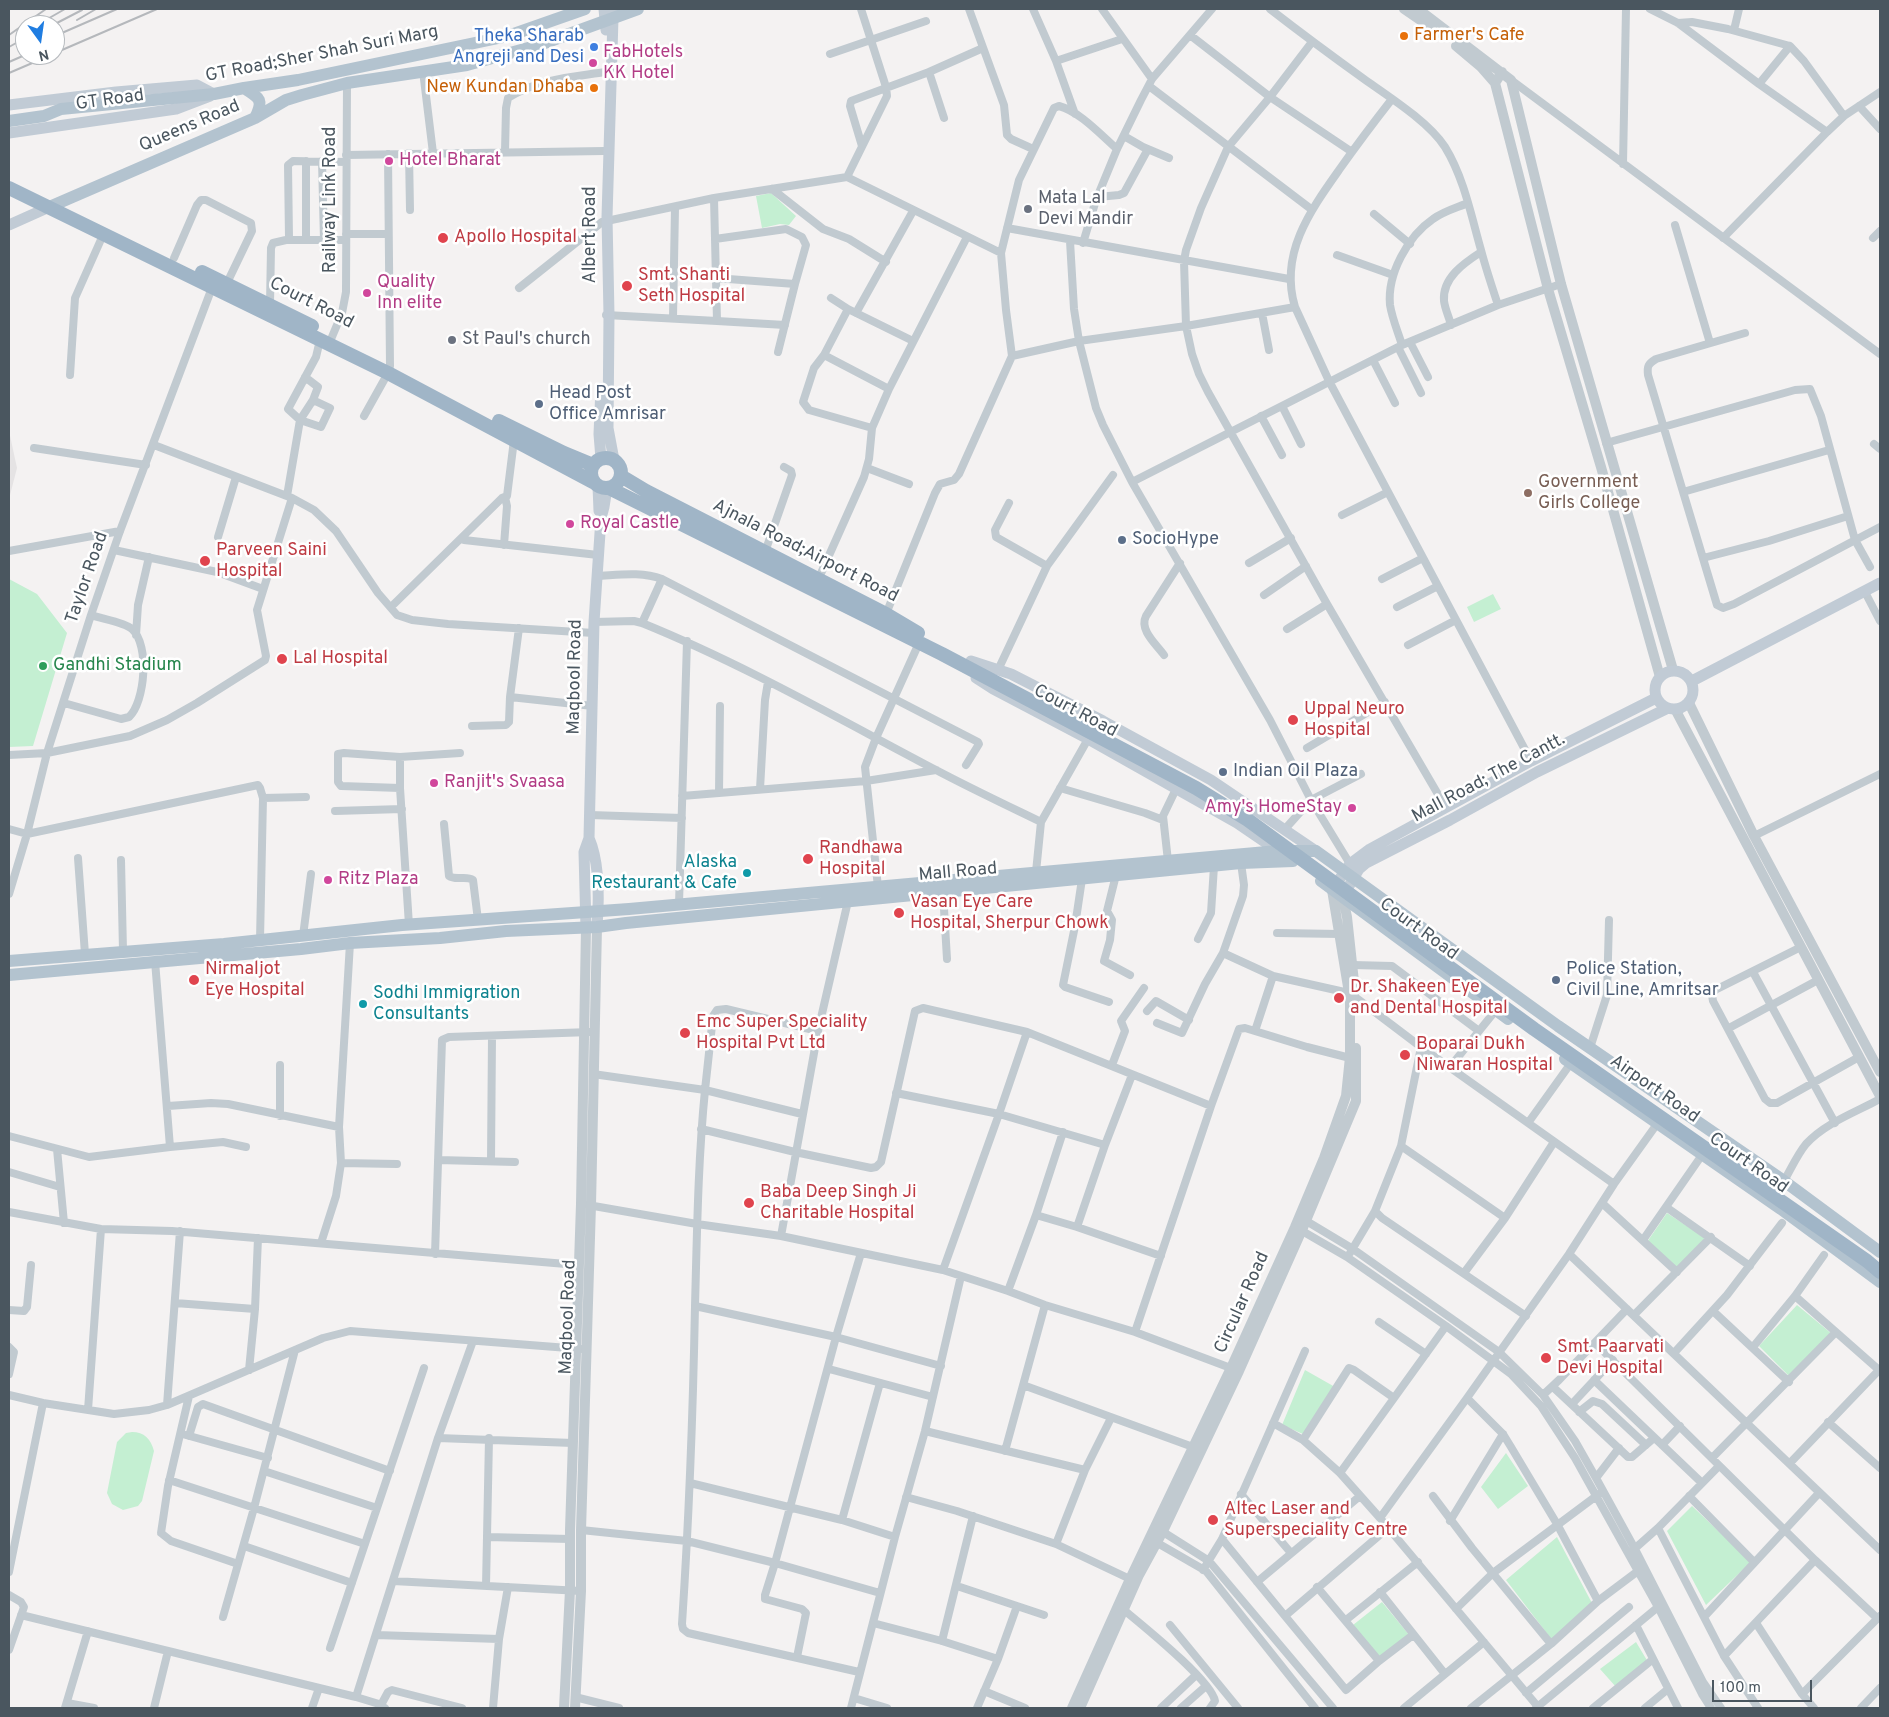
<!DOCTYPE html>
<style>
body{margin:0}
#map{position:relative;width:1889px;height:1717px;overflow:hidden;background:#f4f2f2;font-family:Overpass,sans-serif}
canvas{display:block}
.frame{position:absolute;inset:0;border:10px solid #4a565f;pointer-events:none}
.north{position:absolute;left:15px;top:15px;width:50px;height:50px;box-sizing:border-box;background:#fff;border:1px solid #b7bbbf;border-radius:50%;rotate:166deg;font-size:14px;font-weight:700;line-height:20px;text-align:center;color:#4a565f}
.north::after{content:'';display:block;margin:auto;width:18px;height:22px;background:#207de1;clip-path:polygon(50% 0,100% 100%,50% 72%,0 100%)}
.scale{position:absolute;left:1712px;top:1680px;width:100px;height:22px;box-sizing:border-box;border:2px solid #4a565f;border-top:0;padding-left:6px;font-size:15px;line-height:18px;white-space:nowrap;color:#4a565f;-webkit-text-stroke:4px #fff;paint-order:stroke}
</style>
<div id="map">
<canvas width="1889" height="1717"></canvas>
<div class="frame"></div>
<div class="north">N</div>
<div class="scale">100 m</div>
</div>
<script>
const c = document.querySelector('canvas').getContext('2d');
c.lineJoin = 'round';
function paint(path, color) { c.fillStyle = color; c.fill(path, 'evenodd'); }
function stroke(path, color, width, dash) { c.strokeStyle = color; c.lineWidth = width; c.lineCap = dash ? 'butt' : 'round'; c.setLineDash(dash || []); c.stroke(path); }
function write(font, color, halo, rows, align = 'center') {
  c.font = font + ' Overpass,sans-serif'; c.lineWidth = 5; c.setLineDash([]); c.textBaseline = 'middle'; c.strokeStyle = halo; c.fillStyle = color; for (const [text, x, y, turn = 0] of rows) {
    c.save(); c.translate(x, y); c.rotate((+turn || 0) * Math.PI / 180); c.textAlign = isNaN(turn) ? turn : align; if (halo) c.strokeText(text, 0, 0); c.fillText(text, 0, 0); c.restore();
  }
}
const education = new Path2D(`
 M9 431 17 468 9 499Z`);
const green = new Path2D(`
 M771 193 796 216 789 225 780 224 762 228 756 196Z
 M9 579 37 594 67 633 33 746 9 747Z
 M1493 594 1501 609 1474 622 1467 607Z
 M1667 1213 1705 1238 1677 1270 1647 1242Z
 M1797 1305 1832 1334 1790 1377 1759 1346Z
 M1305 1370 1335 1387 1303 1434 1282 1425Z
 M132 1432C144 1432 151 1439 154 1451L142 1501 138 1506 123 1510 112 1504 107 1493 117 1442 126 1433Z
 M1506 1453 1528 1486 1498 1509 1481 1487Z
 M1692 1506 1751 1562 1706 1605 1667 1531Z
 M1557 1537 1593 1605 1552 1640 1506 1580Z
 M1382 1602 1410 1636 1381 1659 1353 1625Z
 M1636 1642 1648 1662 1616 1687 1600 1669Z`);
const minor = new Path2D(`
 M969 9 1004 105 1007 135 1011 139 1033 149
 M1033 9 1056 61 1075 114
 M1102 9 1152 79
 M1270 9C1301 33 1332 56 1364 79 1388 96 1429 122 1445 147 1464 178 1471 215 1481 250 1486 269 1492 287 1498 305
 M1650 9 1678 23 1759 84 1827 132
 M1678 23 1692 22 1728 29 1790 46 1804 61 1844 116
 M1734 30 1739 9
 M1190 35 1270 97 1352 152
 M1312 42 1270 97 1228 147 1201 208 1186 250 1184 261 1186 326 1192 354 1199 374 1208 392 1327 604 1446 808
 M830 54 926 21
 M1056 61 1122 39
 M423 71 433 153
 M929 72 983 48
 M1511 80 1880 354
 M1759 84 1790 46
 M1149 86 1311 209
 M1392 99C1374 122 1356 146 1339 170 1310 211 1279 254 1295 307L1329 381 1531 761
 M1859 106 1880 129
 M1124 136 1143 147 1169 158
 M862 146 850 106 851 101 929 72 944 118
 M1117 149C1101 135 1079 111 1059 106L1054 108 1019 180 1001 253 1006 310 1012 356 1079 341 1186 326 1295 307
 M505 151 506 108 508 98C537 79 572 77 605 72
 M409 153 410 210
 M388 154 390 366
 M346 155 604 151
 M306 161V240
 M322 161 324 240
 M1623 164 1626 9
 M847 177 887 96 886 87 861 9
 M772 189 823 229 849 239 886 262
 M1098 197 1119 195 1124 193 1148 149
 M714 198 717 321 785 325
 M1374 214 1410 244
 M1675 225 1710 343
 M1007 228 1289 279
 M346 234H388
 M1723 238 1827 132 1844 116 1880 92
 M1873 238 1880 231
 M715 239 786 229 802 237 806 245 795 284
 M286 240H346
 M1070 241 1074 309 1079 341 1096 408 1103 425 1132 482 1270 720 1311 800 1350 864
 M1083 243 1096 200 1117 149 1141 100 1152 79 1212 9
 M1337 255 1393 275
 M174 258 197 205 201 200H206L251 223 252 231 227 283
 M715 278 795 284 778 352
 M519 288 602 222 714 198 847 177 1001 253
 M831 298 848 309 913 341
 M270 304 271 248 273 243 286 240 289 238 288 165 293 161 346 162
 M848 309 824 355 889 389
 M856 313 913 211
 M1262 313 1269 350
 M606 315 717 321
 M673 318 675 208
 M1451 325C1449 317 1445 309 1444 301 1442 278 1464 263 1481 252
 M1745 333 1656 359C1648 364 1647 366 1648 375L1717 605 1723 608 1734 604 1880 527
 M1410 342 1428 377
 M329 344 342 313 346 292 347 83
 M1402 345C1398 332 1392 318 1390 305 1387 274 1408 236 1433 219 1444 211 1456 208 1468 203
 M1398 347 1421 393
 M824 355 814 368 803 402 809 410 872 428
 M1373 360 1395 403
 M70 375 75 298 103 235
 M313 400 330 408 321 427 300 420 288 409 316 357 320 340
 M1282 406 1301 444
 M364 416 388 373
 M1261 416 1282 455
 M1606 443 1795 390 1810 389 1821 416 1855 540 1870 567
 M1874 444 1880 449
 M34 448 146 465
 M867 468 909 484
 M1132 482 1402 345 1498 305 1561 284
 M1683 492 1829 450
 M287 496 300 420 313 400 318 387 305 377
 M292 498 314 510 336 531 378 593 397 615 412 620 448 624 594 633
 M1009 503 995 530 996 537 1047 566
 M1342 515 1388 492
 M218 537 236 477
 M464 540 598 555
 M504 545 507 506 505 497
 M114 550 217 572 263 589
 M9 551 120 531
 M765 552 792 475 791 471 784 467
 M1703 558 1769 541 1848 516
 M1249 563 1291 538
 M596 576C618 575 641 571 662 579L978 742 979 744 966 765
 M1382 579 1423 558
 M818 580 864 477 869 459 872 428 889 389 967 237
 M1865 592 1880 621
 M1264 595 1306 566
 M394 604 502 498 507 496 514 440
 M1397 607 1438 586
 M886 614 935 493 940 484 954 480 959 474 1012 356
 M594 622 634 621 642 623C743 664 839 719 936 770 970 788 1006 805 1041 822L1036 872
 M642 623 662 579
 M1287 629 1327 604
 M136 635 138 605 149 557
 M1408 645 1456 620
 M1164 655C1156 644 1139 630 1146 616L1180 563
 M998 670 1047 566 1113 475
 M510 697 593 706
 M64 703 121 719 129 717C145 702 150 645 132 629 124 622 102 619 91 615
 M472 726 506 725 509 722 510 697 519 628
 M1307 748 1385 702
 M9 755 47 753 130 736 167 720 197 703 265 660 266 656 257 610 292 498 154 445
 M400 757V788L409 925
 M400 788 341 786 338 782V754L344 753 400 757 460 753
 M1060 788 1145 813 1163 820
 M760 789 765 700 768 682
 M719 793 720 706
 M682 796 866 781 936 770
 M263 798 306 797
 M335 811 402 809
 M590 815 682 818
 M1041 822 1088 739
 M444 824 449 876C456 881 466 875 473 880L478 920
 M9 829 27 834 258 785 260 788 263 798 260 940
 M1285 829 1311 800 1361 774
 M1754 836 1880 774
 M78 858 85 954
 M121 860 123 951
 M1168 861 1163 816 1176 789
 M1241 863 1244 885 1243 896 1223 953 1273 976 1349 993
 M1116 875 1107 911 1112 920 1110 940 1104 961 1130 975
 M1082 879 1075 926 1063 985 1065 987 1109 1002
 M878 887 865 767 876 738 919 643
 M943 892 947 959
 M9 894 27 834 47 753 91 615 120 531 213 285
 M679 904 687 641
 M1277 933 1340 934
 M303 936 311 874
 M1198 939 1211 913 1214 866
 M1801 947 1715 990 1712 995 1713 1001 1765 1099 1770 1103H1777L1859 1057
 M1353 965 1392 966 1479 1031
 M1753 972 1835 1123
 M1355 997 1421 1047 1614 1184
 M1147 1011 1156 1001 1189 1020
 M1157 1023 1182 1033 1205 984 1223 953
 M1729 1028 1818 980
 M1255 1031 1273 976
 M1590 1048 1607 995 1609 920
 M280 1065V1116
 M1112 1065 1125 1031 1121 1021 1144 988
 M1450 1067 1496 1010
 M593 1074 705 1090C698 1161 697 1233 695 1306 693 1412 689 1518 682 1624L683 1629 688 1633 859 1672
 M896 1093 999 1114 1105 1145
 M168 1106 211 1103 228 1104 339 1127
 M802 1114 705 1090 713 1016 717 1010 726 1009 818 1031
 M1528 1123 1571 1063
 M701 1129 795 1152 871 1168 876 1167 881 1162 915 1011 923 1008 1027 1032
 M9 1136 89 1157 170 1147 155 961
 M1401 1146 1505 1218
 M170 1147 223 1142 246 1147
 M57 1149 64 1223
 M438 1160 515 1162
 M491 1161 492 1036
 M341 1163 397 1164
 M9 1172 60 1187
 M1784 1181C1791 1169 1797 1155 1806 1144 1825 1123 1856 1112 1880 1099
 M1602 1203 1677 1272
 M588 1205 697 1224 781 1236 943 1270 1008 1291 1045 1305 1135 1332 1236 1370
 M1666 1207 1750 1266
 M1375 1211 1401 1146 1421 1047
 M9 1212 101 1229 172 1231 578 1265
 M1036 1215 1063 1132
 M1303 1219 1353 1249 1499 1352 1543 1395 1575 1441 1596 1478 1635 1549 1703 1682 1721 1708
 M1077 1227 1161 1256
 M1297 1228 1347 1257 1446 1326 1511 1374 1541 1406 1575 1458 1658 1607 1702 1694 1711 1708
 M781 1236 818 1031 848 901
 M1643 1240 1702 1155
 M321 1243 336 1196 341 1163 339 1127 350 943
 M1350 1253 1375 1211 1382 1218 1526 1316
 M435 1254 442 1040 449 1037 590 1032
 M1569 1254 1880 1550
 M943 1270 999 1114 1027 1032 1211 1106
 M1464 1273 1505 1218 1554 1142
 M1008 1291 1036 1215 1077 1227 1105 1145 1132 1075
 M1795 1296 1879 1370
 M175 1303 255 1309
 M695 1306 836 1337 941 1366
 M9 1310 24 1311 27 1307 31 1265
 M1713 1311 1789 1382
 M1634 1315 1711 1237
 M1379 1322 1426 1354
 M1135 1332 1211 1106 1239 1029 1245 1028 1307 1047 1354 1059
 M1595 1343 1815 1560 1877 1618
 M9 1347 14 1352 9 1374
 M1753 1347 1795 1296 1824 1255
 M1674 1353 1727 1295 1782 1223
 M829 1369 933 1397
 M249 1370 255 1309 258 1238
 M1594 1380 1702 1483
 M1023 1385 1193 1447
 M1553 1387 1628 1457H1632L1654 1438
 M9 1395 43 1403 114 1414 149 1410 167 1405 323 1338 350 1331 581 1349
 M1543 1395 1559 1380 1627 1309
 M189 1396 168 1486 161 1533 171 1541 238 1564
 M1467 1398 1503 1434 1511 1447 1557 1524 1598 1601
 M1572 1404 1613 1360
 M167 1405 180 1231
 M88 1410 101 1229
 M1579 1412 1593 1401 1602 1404 1646 1445
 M1828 1422 1880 1468
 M1273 1423 1303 1440 1340 1473
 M925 1431 1085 1470
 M186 1435 268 1458
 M189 1436 198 1407 203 1404 390 1471
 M438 1438 573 1443
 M1303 1440 1349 1368 1354 1370 1394 1398
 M1662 1445 1680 1426
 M1005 1451 1045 1305
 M1712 1458 1835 1333
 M1790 1463 1880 1369
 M264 1471 377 1508
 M1596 1478 1619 1448
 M169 1480 365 1544
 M690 1483 842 1520 895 1537
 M1241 1494 1291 1553
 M1433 1496 1472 1548 1551 1644
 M1689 1496 1754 1562
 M906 1497 957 1511 1056 1544 1130 1579
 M1380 1518 1340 1473 1446 1326
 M842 1520 880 1383
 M1450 1521 1503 1434
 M1658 1528 1724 1656 1758 1708
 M581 1530 687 1541 775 1563 836 1337 861 1253
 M1160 1530 1209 1561 1333 1708
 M487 1537 570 1539
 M1222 1539 1285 1616 1388 1528
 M1154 1541 1206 1571 1315 1708
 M1056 1544 1085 1470 1111 1418
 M244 1546 352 1583
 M1632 1551 1658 1528 1719 1466
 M1203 1570 1222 1539 1305 1351
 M9 1572 43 1403
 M393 1581 581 1591
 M1257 1582 1360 1496
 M486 1586 489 1438
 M957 1586 1044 1615
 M1380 1592 1445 1674
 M9 1595 21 1602 24 1607 9 1650
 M1456 1609 1493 1573 1599 1494
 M1124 1610C1143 1626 1211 1680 1215 1701L1210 1708
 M21 1615 356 1697
 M1285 1616 1346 1690 1379 1661 1317 1587
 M223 1617 254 1508 295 1350
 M1704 1617 1819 1493
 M1346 1620 1418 1562
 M873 1623 942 1641 998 1659
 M1756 1623 1802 1694 1814 1708
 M1170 1625 1238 1708
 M1636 1625 1678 1708
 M376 1635 499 1639
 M942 1641 973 1516
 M330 1648 424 1368
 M1724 1656 1815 1560
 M797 1657 806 1613 802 1609 765 1599V1595L775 1563 880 1593
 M1379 1661 1413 1635
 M984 1691 1025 1708
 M1526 1693 1629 1607
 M1802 1694 1880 1616
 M575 1697 619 1708
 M854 1698 887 1708
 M67 1703 94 1708
 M381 1705 388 1692 392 1690 462 1708
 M65 1708 88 1631
 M154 1708 168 1651
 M312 1708 319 1688
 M385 1708 379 1704 356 1697 438 1438 473 1341
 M493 1708 499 1639 508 1587
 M851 1708 895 1537 925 1431 961 1276
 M977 1708 998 1659 1017 1606
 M1161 1708 1196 1675
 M1181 1708 1206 1686
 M1404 1708 1484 1642
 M1471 1708 1551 1644 1598 1601 1638 1571
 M1536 1708 1658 1607
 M1539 1708 1380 1518 1467 1398 1569 1254 1614 1184 1657 1124
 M1593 1708 1652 1660
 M1645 1708 1668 1689
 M1861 1708 1880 1688`);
const tertiary = new Path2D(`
 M1404 9 1439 33
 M1418 9 1511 80 1561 284 1673 670
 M1456 46 1481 67 1495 83
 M1502 72 1495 83 1548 289 1601 467 1660 677
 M1689 703 1754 836 1880 1072
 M1675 709 1880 1096
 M1343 898 1347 917 1355 991
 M564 1708 570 1590V1530L581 1204 586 928
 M575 1708 581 1591V1530L591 1205 597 927
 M1072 1708 1130 1579 1231 1368 1295 1227 1324 1158 1346 1096 1350 1057V999L1332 890
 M1080 1708 1139 1575 1163 1531 1239 1371 1302 1230 1356 1101V1048`);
const secondary = new Path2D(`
 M604 9 606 30
 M612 9 613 18 607 217 609 315 608 428 614 460
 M9 105 116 92 197 85 214 94
 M9 133 176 109 210 96
 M9 225 47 208
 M601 388 599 434 601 459
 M598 486 599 511
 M971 661 1011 674 1103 721 1211 780 1316 851
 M1655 690a19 19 0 1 1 38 0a19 19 0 1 1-38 0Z
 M976 678 993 689 1088 739 1237 823 1278 851
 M1692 681 1880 583
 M589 838C600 863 599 901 597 927
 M1349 886 1359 869 1366 863 1450 820 1537 772 1668 708
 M1332 890 1350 864 1370 849 1531 761 1656 698
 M586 928 584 852 589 838 594 622 601 518 604 507 607 488`);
const primary = new Path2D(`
 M244 88C260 98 264 100 255 118
 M9 121 44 116 61 109 214 94 244 88 298 80 508 36 585 9
 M47 208 255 118 286 100 302 95 347 83 467 65 539 45 638 9
 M1321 881 1508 1019
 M9 961 224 944 402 925 629 909 1278 851H1316L1558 1026 1784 1181 1880 1252
 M9 975 301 949 350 943 440 938 506 931 597 927 626 923 1241 863 1293 861
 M1565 1059 1781 1209 1880 1282`);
const trunk = new Path2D(`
 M9 188 388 373 593 482
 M202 272 312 326
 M499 421 564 453 593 465
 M591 473a15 15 0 1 1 30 0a15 15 0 1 1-30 0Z
 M621 476 646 491 886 614 918 633
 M609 488 942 654 1196 788 1248 820 1534 1029 1867 1261 1880 1272`);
const rail = new Path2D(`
 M77 20 96 9
 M37 25 65 9
 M53 25 82 10
 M9 35 46 9
 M55 36 117 9
 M9 47 25 38
 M55 53 157 9
 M9 62 25 55
 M9 73 51 55`);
const markers = [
 [1404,36,5,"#e8710a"],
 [594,47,5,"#3f7fe0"],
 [593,63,5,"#d1479c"],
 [594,88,5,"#e8710a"],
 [389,161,5,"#d1479c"],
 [1028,209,5,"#6b7280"],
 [443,238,6,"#e0444e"],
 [627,286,6,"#e0444e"],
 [367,293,5,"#d1479c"],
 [452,340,5,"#6b7280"],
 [539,404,5,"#5c6f8a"],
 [1528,493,5,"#8d6e63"],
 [570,524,5,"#d1479c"],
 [1122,540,5,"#5c6f8a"],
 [205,561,6,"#e0444e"],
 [282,659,6,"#e0444e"],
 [43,666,5,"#2e9e5b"],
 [1293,720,6,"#e0444e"],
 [1223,772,5,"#5c6f8a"],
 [434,783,5,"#d1479c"],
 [1352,808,5,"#d1479c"],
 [808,859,6,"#e0444e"],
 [747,873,5,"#0f9aa8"],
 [328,880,5,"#d1479c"],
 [899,913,6,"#e0444e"],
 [194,980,6,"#e0444e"],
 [1556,980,5,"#5c6f8a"],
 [1339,998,6,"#e0444e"],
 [363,1004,5,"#0f9aa8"],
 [685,1033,6,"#e0444e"],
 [1405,1055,6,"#e0444e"],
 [749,1203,6,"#e0444e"],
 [1546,1358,6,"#e0444e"],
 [1213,1520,6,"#e0444e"]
];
const foodNames = [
 ["Farmer's Cafe",1414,36],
 ["New Kundan Dhaba",584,88,"right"]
];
const shopNames = [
 ["Theka Sharab",584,37],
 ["Angreji and Desi",584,58]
];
const hotelNames = [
 ["FabHotels",603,53],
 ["KK Hotel",603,74],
 ["Hotel Bharat",399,161],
 ["Quality",377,283],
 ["Inn elite",377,304],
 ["Royal Castle",580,524],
 ["Ranjit's Svaasa",444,783],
 ["Amy's HomeStay",1342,808,"right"],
 ["Ritz Plaza",338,880]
];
const streetNames = [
 ["GT Road;Sher Shah Suri Marg",322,55,-11],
 ["GT Road",110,101,-8],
 ["Queens Road",190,127,-23],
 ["Railway Link Road",331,200,-90],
 ["Albert Road",591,235,-90],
 ["Court Road",311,304,27],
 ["Ajnala Road;Airport Road",805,552,27],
 ["Taylor Road",88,578,-71],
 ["Maqbool Road",576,677,-89],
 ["Court Road",1075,712,28],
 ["Mall Road; The Cantt.",1489,779,-28],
 ["Mall Road",958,873,-5],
 ["Court Road",1418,930,36],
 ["Airport Road",1654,1090,35],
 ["Court Road",1748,1164,35],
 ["Circular Road",1243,1303,-66],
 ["Maqbool Road",569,1317,-88]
];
const worshipNames = [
 ["Mata Lal",1038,199],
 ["Devi Mandir",1038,220],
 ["St Paul's church",462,340]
];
const healthNames = [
 ["Apollo Hospital",454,238],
 ["Smt. Shanti",638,276],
 ["Seth Hospital",638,297],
 ["Parveen Saini",216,551],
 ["Hospital",216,572],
 ["Lal Hospital",293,659],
 ["Uppal Neuro",1304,710],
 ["Hospital",1304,731],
 ["Randhawa",819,849],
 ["Hospital",819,870],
 ["Vasan Eye Care",910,903],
 ["Hospital, Sherpur Chowk",910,924],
 ["Nirmaljot",205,970],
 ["Eye Hospital",205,991],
 ["Dr. Shakeen Eye",1350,988],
 ["and Dental Hospital",1350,1009],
 ["Emc Super Speciality",696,1023],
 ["Hospital Pvt Ltd",696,1044],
 ["Boparai Dukh",1416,1045],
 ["Niwaran Hospital",1416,1066],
 ["Baba Deep Singh Ji",760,1193],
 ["Charitable Hospital",760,1214],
 ["Smt. Paarvati",1557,1348],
 ["Devi Hospital",1557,1369],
 ["Altec Laser and",1224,1510],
 ["Superspeciality Centre",1224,1531]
];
const serviceNames = [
 ["Head Post",549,394],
 ["Office Amrisar",549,415],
 ["SocioHype",1132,540],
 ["Indian Oil Plaza",1233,772],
 ["Police Station,",1566,970],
 ["Civil Line, Amritsar",1566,991]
];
const educationNames = [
 ["Government",1538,483],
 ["Girls College",1538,504]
];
const leisureNames = [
 ["Gandhi Stadium",53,666]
];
const cultureNames = [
 ["Alaska",737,863],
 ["Restaurant & Cafe",737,884],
 ["Sodhi Immigration",373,994,"left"],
 ["Consultants",373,1015,"left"]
];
paint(education, '#e5e3e4');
paint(green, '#c4efd2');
stroke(minor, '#c1cad0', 8);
stroke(tertiary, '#c1cad0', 10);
stroke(secondary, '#c1cbd5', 11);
stroke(primary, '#b3c3cf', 12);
stroke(trunk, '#a0b5c7', 14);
stroke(rail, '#b5b8bc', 2);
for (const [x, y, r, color] of markers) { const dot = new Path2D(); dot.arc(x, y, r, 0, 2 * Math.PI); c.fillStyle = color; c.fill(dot); stroke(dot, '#fff', 2); }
write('18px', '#c56008', '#fff', foodNames, 'left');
write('18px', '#366cbe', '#fff', shopNames, 'right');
write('18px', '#b23c85', '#fff', hotelNames, 'left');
write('18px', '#4a565f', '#fff', streetNames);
write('18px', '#5b616d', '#fff', worshipNames, 'left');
write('18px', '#be3a42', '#fff', healthNames, 'left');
write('18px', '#4e5e75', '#fff', serviceNames, 'left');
write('18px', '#785e54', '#fff', educationNames, 'left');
write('18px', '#27864d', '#fff', leisureNames, 'left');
write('18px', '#0d838f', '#fff', cultureNames, 'right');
</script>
